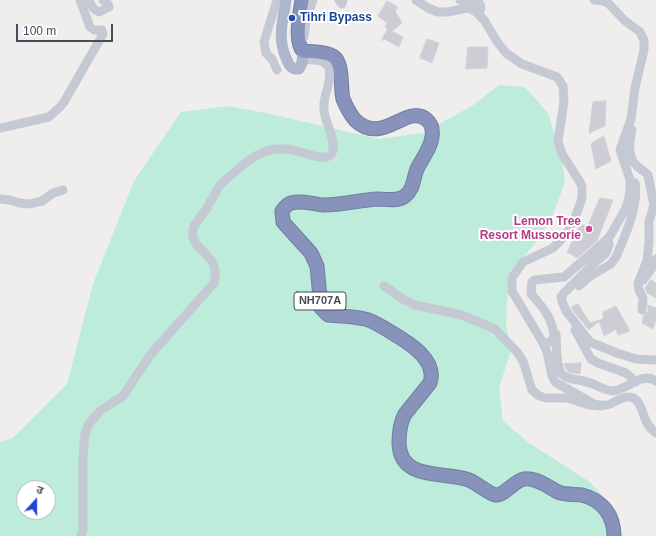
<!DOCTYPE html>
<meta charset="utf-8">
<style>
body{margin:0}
#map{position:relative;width:656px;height:536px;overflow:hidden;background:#f0eeed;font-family:Helvetica,"Noto Sans Devanagari",sans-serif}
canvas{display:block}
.north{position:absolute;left:16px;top:480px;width:40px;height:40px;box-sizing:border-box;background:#fff;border:1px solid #b5b7bd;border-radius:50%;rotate:21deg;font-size:11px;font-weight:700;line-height:16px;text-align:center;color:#464c5a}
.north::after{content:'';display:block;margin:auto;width:14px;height:18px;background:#2044d7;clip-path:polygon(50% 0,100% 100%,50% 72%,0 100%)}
.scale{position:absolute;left:16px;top:24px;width:97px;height:18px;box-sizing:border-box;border:2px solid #464c5a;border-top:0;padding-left:5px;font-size:12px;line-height:14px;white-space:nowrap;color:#464c5a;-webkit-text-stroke:3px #fff;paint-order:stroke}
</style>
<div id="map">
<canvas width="656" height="536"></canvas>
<div class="north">उ</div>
<div class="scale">100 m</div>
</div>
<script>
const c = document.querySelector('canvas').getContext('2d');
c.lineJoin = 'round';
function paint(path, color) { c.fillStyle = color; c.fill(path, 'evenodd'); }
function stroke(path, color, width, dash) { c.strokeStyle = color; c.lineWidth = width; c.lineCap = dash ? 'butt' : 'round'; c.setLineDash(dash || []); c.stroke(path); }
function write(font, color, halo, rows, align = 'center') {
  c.font = font + ' Helvetica,sans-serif'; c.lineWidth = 4; c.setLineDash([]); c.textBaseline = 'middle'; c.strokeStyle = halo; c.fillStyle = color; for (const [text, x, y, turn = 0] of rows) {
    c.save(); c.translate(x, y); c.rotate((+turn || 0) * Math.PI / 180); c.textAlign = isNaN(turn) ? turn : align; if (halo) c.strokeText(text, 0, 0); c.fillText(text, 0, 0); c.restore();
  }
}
const green = new Path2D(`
 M499 85 525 87 548 113 562 160 565 182 553 215 537 241 521 260 511 279 507 302 506 324 511 350 499 388 503 421 529 443 590 482 608 502 623 536H0V442L13 438 67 384 93 284 134 181 181 112 227 106 266 113 378 139 423 133 472 106ZM24 488H48V512H24Z`);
const building = new Path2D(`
 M387 1 398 7 395 11 402 23 392 31 403 37 399 47 384 39 381 41 388 28 385 27 387 23 378 16Z
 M427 39 439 43 432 63 420 58Z
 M468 47H488L487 68 466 69Z
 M606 101 605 126 589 133 593 102Z
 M604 136 611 161 596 169 591 144Z
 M600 198 613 200 597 241 577 258 567 252 581 223 587 227Z
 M651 280 656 283V298L647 293 645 288Z
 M578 304 590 323 603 319V312L616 306 630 331 618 335 616 329 604 336 599 321 589 330 571 308 573 306Z
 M648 305 656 308V320L653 329 642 323 644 315 648 311Z
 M581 363 580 374 568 372 564 365V364Z`);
const minor = new Path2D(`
 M88 0 94 9 99 12 109 7 108 4 103 0
 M339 0 342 4 343 0
 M416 0 428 8 438 12H448L467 8 475 11 484 20 498 43 506 53 522 64 557 77 563 86 564 102 558 141 562 154 580 182 582 187V198L575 218 567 233 560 241 553 248 523 262 512 278V291L543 343 550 342 554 338C554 320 542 306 531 294L532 282 534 280 564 277 601 245 610 236 626 208 629 198 630 189V180L620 150 631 119 635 88 644 50V40L640 32 624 20 608 3 603 1 594 0
 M460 0 471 1 480 4 481 8 479 14
 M304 37 306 22 313 0
 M277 70 272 59 266 53 264 42 277 0
 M0 128 49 117 60 107 64 102 103 34 102 30H94L90 27 80 0
 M632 130C629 142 627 159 638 167 641 170 645 171 648 175L654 205 649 221V242L647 261 638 283 639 290 643 298 642 310
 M0 199 10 200 19 203 30 204 42 201 53 193 63 190
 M608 238 609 245 606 253 593 264 564 293 561 297 562 301 566 311 590 342 617 353 636 359 656 360
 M643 280 652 268 656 259
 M384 286 403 299 415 305 462 315 495 329 517 352 523 361 532 390 539 396 546 398H568L589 405 601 406
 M579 286 589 277 611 264 616 257C625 236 639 206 635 183
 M575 330 591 359 598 363 626 373 636 382
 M556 334C557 346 555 362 561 373 564 377 567 378 572 379 577 380 582 380 587 382 596 384 604 391 613 391 627 390 642 371 656 381
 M543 343 547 352 552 376 555 382 594 404C613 409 614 398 628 397 640 396 642 413 646 421 648 426 652 430 656 433
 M81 536 83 531V456L85 434 89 424 100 411 123 396 151 354 214 283C223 251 185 252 194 226 199 219 205 212 209 204 213 198 215 193 218 188 223 181 230 176 236 171 255 154 271 144 297 151 304 153 323 160 329 156 340 149 327 125 325 116 320 98 333 83 329 68 323 58 313 60 303 60`);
const major = new Path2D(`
 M286 0C283 21 277 37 286 58 289 65 291 70 299 69 303 63 303 57 303 51`);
const highway = new Path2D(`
 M302 0C300 12 294 42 303 51 312 52 324 51 333 56 344 63 340 87 343 99 346 106 350 114 355 120 383 147 407 102 427 120 436 128 432 142 427 151 424 157 420 163 417 169 413 179 414 189 405 196 397 202 387 199 378 199 360 200 342 205 324 205 313 204 302 200 291 203 287 204 285 207 282 211L283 222 311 253 317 266 321 308 328 315C340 316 353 316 365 319 374 321 382 327 389 331 406 341 438 359 430 383L405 414C400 423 399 433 399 443 400 482 446 471 469 480 477 483 489 494 496 495 505 495 514 481 524 479 536 477 548 487 558 492 565 495 574 494 582 495 602 500 614 515 614 536`);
const markers = [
 [292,18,4,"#1a4fb4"],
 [589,229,4,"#d1479c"]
];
const shields = [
 [320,301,52]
];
const shieldNames = [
 ["NH707A",320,301]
];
const transitNames = [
 ["Tihri Bypass",300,18]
];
const hotelNames = [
 ["Lemon Tree",581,222],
 ["Resort Mussoorie",581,236]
];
paint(green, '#bdecdb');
paint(building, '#cdced5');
stroke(building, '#d1d2d9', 1);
stroke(highway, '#727ea6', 15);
stroke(minor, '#c4c9d4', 9);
stroke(major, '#aeb6cb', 11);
stroke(highway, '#8793ba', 13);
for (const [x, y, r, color] of markers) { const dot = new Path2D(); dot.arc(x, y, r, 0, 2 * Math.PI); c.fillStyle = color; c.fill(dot); stroke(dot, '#fff', 1.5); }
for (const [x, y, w] of shields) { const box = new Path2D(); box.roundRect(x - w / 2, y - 9, w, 18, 3); c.fillStyle = '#fff'; c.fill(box); stroke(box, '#464c5a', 1); }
write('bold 11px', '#464c5a', null, shieldNames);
write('bold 12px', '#164399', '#fff', transitNames, 'left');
write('bold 12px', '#b23c85', '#fff', hotelNames, 'right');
</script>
